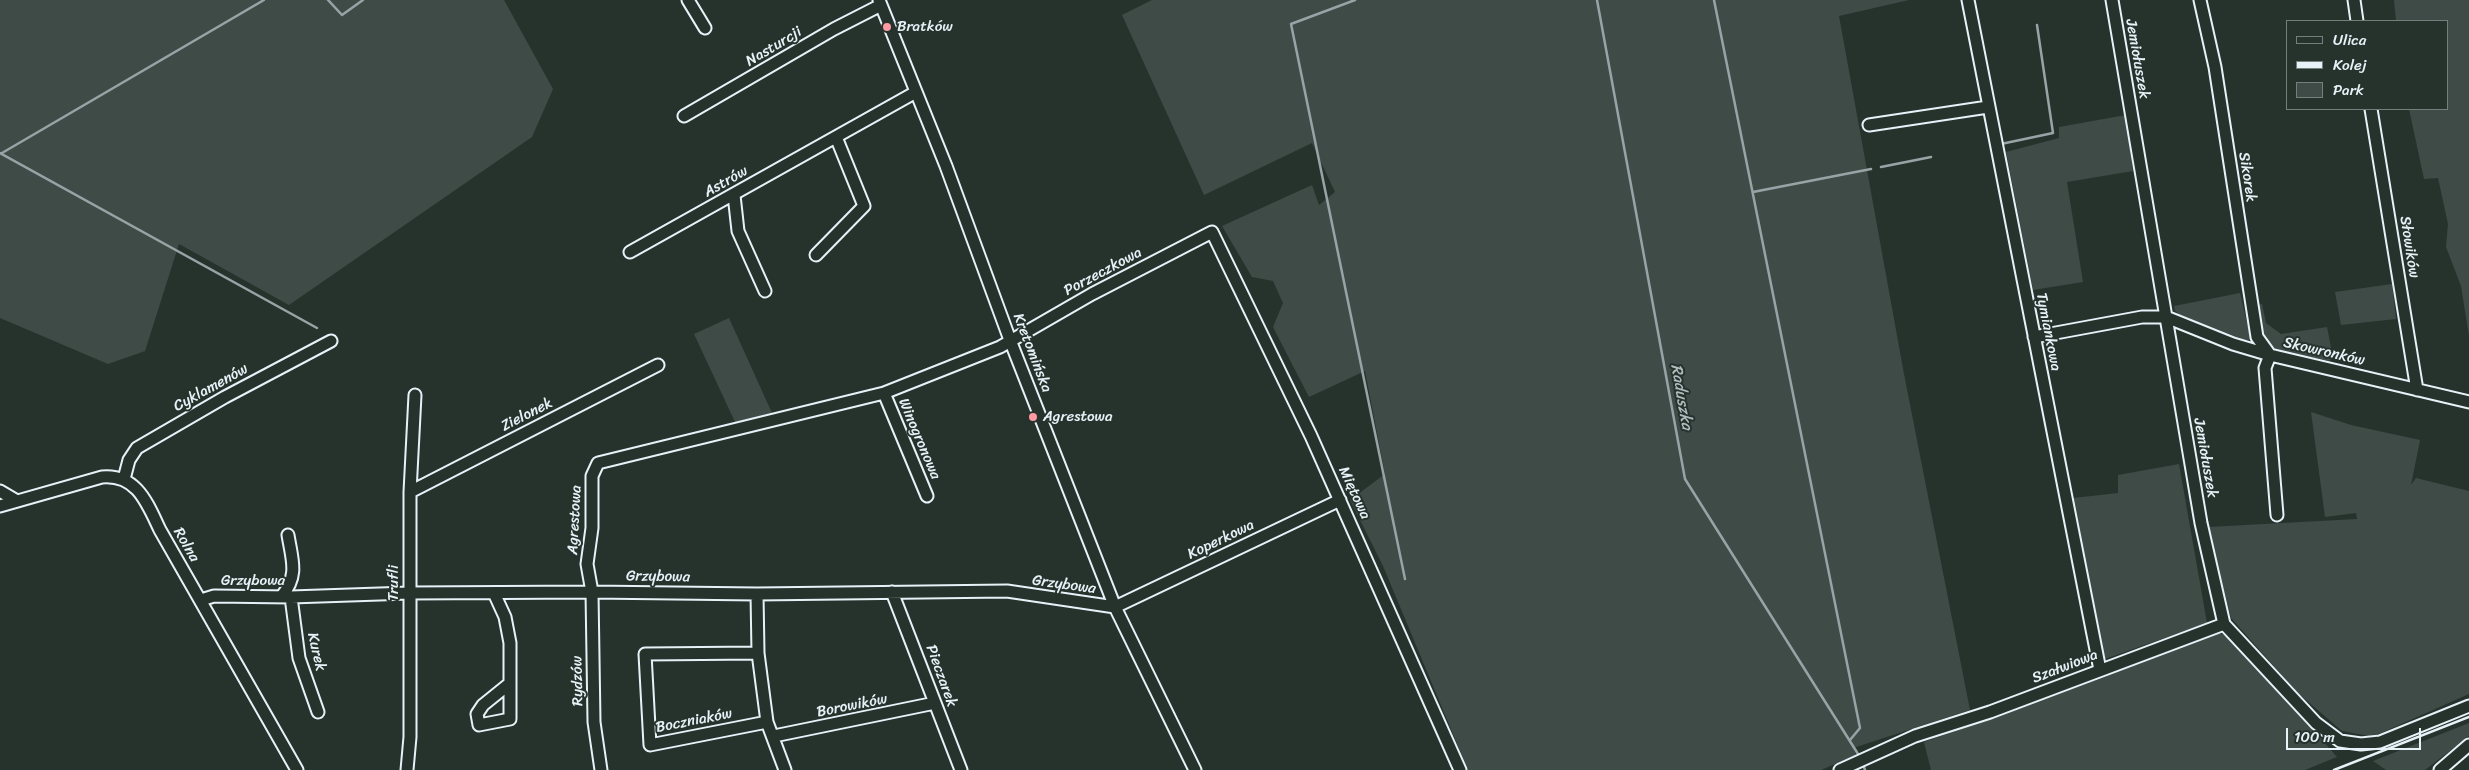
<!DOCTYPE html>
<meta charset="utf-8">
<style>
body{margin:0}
#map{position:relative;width:2469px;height:770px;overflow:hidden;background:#26332d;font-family:Sriracha,sans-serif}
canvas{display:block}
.legend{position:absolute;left:2286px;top:20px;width:162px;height:90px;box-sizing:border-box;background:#26332d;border:1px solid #747f7e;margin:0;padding:6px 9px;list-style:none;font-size:15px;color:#e8f1f8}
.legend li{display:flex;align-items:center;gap:10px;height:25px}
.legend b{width:25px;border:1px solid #747f7e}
.scale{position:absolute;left:2286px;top:728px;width:135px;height:22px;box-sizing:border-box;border:2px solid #e8f1f8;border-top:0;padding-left:6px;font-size:15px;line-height:18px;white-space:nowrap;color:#e8f1f8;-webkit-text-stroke:4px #26332d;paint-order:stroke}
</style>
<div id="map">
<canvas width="2469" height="770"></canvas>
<ul class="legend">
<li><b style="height:6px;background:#26332d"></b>Ulica</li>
<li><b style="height:6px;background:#e8f1f8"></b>Kolej</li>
<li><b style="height:14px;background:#3e4b47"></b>Park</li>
</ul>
<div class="scale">100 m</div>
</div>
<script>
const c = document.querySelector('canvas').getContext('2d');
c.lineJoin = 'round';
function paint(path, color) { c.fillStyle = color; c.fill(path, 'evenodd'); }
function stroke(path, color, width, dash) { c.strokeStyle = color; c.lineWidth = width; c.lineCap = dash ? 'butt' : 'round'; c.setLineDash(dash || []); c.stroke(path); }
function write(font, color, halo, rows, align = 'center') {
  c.font = font + ' Sriracha,sans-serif'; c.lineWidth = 4; c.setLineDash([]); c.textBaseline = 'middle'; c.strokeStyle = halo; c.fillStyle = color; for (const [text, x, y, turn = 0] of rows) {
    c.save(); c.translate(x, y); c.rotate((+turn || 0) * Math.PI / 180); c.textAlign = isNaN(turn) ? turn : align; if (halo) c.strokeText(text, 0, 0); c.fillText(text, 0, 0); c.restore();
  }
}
const green = new Path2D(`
 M0 0H504L553 89 532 137 289 305 179 244 145 351 108 364 0 318Z
 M1152 0H1909L1839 16 1904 374 1970 710 1853 748 1856 755 1821 770H1468L1383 566 1350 500 1385 474 1365 371 1309 397 1273 327 1283 303 1273 281 1252 277 1222 226 1312 185 1319 205 1335 192 1312 143 1204 195 1122 15Z
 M2394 0H2469V336L2461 286 2446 247 2448 224 2438 178 2424 179 2409 109H2448V21H2396Z
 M2126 115 2133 171 2067 182 2083 282 2033 290 2006 152 2059 138V127Z
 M2392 284 2396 319 2341 325 2335 292Z
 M2240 293 2251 340 2234 339 2181 316 2175 311 2174 306Z
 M2262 304 2266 323 2281 334 2327 327 2333 358 2329 361 2273 349 2264 339 2256 305Z
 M729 318 772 413 735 422 694 334Z
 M2311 412 2351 425 2420 440 2411 485 2416 478 2469 491V694L2381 733 2369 736 2342 731 2298 693 2231 618 2208 527 2357 519 2356 513 2325 517Z
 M2179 464 2207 623 2105 659 2073 498 2118 493V475Z
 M2213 632 2233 637 2337 757 2305 770H1931L1924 742 2097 680Z
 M2469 723V736L2425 770H2386L2373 761Z`);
const stream = new Path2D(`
 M328 0 342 15 363 0
 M1355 0 1291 24 1405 579
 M1597 0 1685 479 1858 754
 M1714 0 1860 728 1850 740
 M2001 144 2053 133 2037 25
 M0 153 317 328
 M2 153 264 0
 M1881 167 1931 157
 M1753 192 1871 169
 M1864 767 1865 770`);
const minor = new Path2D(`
 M688 0 705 28
 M879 0 946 166 1010 340 1115 607 1195 770
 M1968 0 2100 670
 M2112 0 2201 523 2224 624 2316 723 2340 741 2361 744 2380 742 2469 706
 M2200 0 2215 67 2257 337 2270 355
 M2354 0 2357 21
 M2371 109 2417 390
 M684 116 834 29 881 5
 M1869 125 1988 107
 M734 195 738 231 765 291
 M630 252 916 92
 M816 255 864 206 836 137
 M2034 337 2142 317H2166L2233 344 2270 355
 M884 393 927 496
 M124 479 129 460 137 448 225 397 331 341
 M0 491 17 501
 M410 492 658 365
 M0 506 102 477C137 474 147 503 160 530L297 770
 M2277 515 2265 368 2270 355 2469 402
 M892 592 961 770
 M494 593 505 617 510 643V719L479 725 477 714 483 705 509 684
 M757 594 758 653 767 722 785 770
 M282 596C299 575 292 560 288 535
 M291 597 299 658 318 712
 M201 600 214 596 291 597 409 593 592 592 757 594 1007 591 1115 607 1340 500
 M758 653 645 654 650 745 767 722
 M774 736 935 703
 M407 770 410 737V492L415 395
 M601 770 594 722 592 592 587 564 592 528V476L598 463 884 393 1000 347 1092 294 1212 232 1311 436 1460 770
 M1840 770 1915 736 1990 712 2224 624
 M2440 770 2469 745`);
const rail = new Path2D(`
 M2334 770 2469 717`);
const markers = [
 [887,27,5,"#ff9aa2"],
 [1033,417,5,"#ff9aa2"]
];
const poiNames = [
 ["Bratków",897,27],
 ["Agrestowa",1043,417]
];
const streetNames = [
 ["Nasturcji",774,47,-31],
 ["Jemiołuszek",2137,59,80],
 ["Sikorek",2247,177,81],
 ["Astrów",726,182,-30],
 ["Słowików",2409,247,81],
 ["Porzeczkowa",1103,272,-28],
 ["Tymiankowa",2048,332,79],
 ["Skowronków",2324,352,13],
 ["Kretomińska",1032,353,69],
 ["Cyklamenów",211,388,-29],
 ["Zielonek",527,415,-27],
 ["Winogronowa",919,439,67],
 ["Jemiołuszek",2205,458,80],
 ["Miętowa",1354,493,65],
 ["Agrestowa",575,520,-87],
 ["Koperkowa",1221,540,-26],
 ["Rolna",186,545,60],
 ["Grzybowa",658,577,1],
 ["Grzybowa",253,581],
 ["Trufli",394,583,-90],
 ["Grzybowa",1064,585,8],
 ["Kurek",316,652,77],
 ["Szałwiowa",2065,667,-21],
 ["Pieczarek",941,676,70],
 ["Rydzów",578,681,-91],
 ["Borowików",852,706,-11],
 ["Boczniaków",694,721,-11]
];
const waterNames = [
 ["Raduszka",1681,397,80]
];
paint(green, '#3e4b47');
stroke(stream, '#98a3a5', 2.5);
stroke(minor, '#e8f1f8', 15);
stroke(minor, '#26332d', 11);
stroke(rail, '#e8f1f8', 2.5);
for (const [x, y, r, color] of markers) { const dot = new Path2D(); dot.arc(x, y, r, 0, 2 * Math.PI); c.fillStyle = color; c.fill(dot); stroke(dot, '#26332d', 2); }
write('15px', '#e8f1f8', '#26332d', poiNames, 'left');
write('15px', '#e8f1f8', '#26332d', streetNames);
write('italic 16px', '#b3bdc0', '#26332d', waterNames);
</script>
